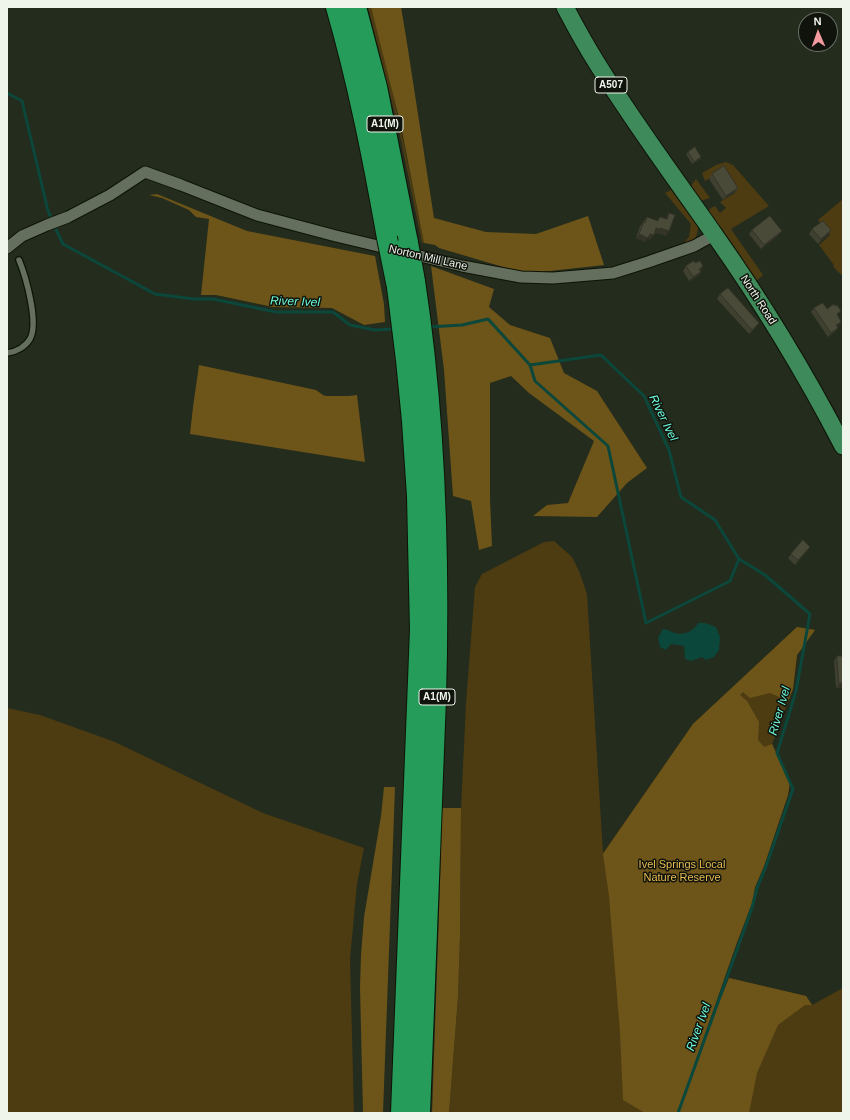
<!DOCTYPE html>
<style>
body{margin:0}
#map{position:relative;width:850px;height:1120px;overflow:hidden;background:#242c1d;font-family:Helvetica,sans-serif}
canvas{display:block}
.frame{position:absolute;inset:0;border:8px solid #eff5eb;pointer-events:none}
.north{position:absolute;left:798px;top:12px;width:40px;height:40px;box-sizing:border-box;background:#0f130c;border:1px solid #696d65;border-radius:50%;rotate:358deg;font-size:11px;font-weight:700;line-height:16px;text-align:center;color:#eff5eb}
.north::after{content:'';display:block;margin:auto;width:14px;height:18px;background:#f49b9f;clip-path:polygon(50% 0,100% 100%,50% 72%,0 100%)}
</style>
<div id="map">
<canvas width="850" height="1120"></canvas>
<div class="frame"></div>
<div class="north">N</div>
</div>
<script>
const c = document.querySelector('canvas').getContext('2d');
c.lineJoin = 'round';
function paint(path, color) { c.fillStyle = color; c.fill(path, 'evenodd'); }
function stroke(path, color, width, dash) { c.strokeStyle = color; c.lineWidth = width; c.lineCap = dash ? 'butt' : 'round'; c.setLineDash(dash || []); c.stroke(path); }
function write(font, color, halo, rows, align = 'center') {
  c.font = font + ' Helvetica,sans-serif'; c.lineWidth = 3; c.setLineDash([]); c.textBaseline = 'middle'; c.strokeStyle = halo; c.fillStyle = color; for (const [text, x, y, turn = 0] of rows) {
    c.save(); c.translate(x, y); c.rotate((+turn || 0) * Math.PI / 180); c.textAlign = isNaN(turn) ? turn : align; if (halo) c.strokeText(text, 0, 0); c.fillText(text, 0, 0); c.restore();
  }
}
const green = new Path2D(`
 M368 7H371C393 85 408 164 424 243H422L398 126Z
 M726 162 733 165 769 206 731 229 763 275 756 281 709 214C708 209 711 208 715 206L720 213 726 208 720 202 735 193 721 171 705 181 702 173 716 165Z
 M696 179 710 198 700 201 690 187Z
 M671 190 698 227C697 240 693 242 682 245L689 237 691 224 665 193Z
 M843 199V276L837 271 833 266 834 265 819 245 830 235 818 220Z
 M554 541 572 557 579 571 587 594 603 853 693 724 797 627 815 630 797 655 793 689 772 744 790 782 788 795 764 866 755 887 752 903 736 945 693 1068 729 978 806 996 812 1005 843 988V1113H449L458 997 460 936 461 808 466 703 475 587 482 574 544 542Z
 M7 708 40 715 115 742 263 813 364 848 357 884 350 959 354 1113H7Z`);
const forest = new Path2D(`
 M371 7H401L407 43 434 218 486 232 536 234 588 216 604 265 541 272H520L439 248 435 245 424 243 401 126Z
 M157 194 247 231 375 256 384 304 385 322 364 325 332 308 273 307 216 295H201L209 219 196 217 189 210 162 198 149 195Z
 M431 266 494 289 489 307 510 325 550 338 564 373 597 391 647 468 627 483 597 517 533 516 547 505 568 503 594 441 529 393 511 376 490 383V499L492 546 479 550 471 501 453 496 444 370Z
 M199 365 316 390 323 395 326 396H349L357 395 365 462 190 434 193 407Z
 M797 627 815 630 797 655 793 689 788 701 770 693 750 698 743 692 740 695 747 701 759 722 758 740 764 747 772 744 790 782 788 795 764 866 755 887 752 903 736 945 693 1068 729 978 806 996 812 1005H805L778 1025 757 1073 749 1113H645L623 1100 620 1033 609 896 603 854 693 724Z
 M384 787H395L392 870 383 1113H363L360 987 361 955 364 917 381 816Z
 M442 808H461L460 936 458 997 449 1113H432L440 884Z`);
const water = new Path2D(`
 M698 623H705L716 627 720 637 719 650 714 657 706 660 702 657 691 661 685 659 684 646 671 644 666 650 660 647 658 638 663 629C668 629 671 632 675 633 684 636 695 630 698 623Z`);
const stream = new Path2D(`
 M7 93 22 101 48 211 52 220
 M54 225 63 244 155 294 194 299H213L276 312H333L350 325 375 330 394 329
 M428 327 462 325 488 319 530 365 601 355 644 396 669 450 681 497 715 520 739 559 765 575 810 614 796 691 777 753 793 789 765 869 757 888 752 908 678 1113
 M530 365 535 381 608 446 646 623 730 581 739 559`);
const lane = new Path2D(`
 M7 353C16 352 25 347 30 339 39 323 26 277 19 260`);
const street = new Path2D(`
 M7 248 22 236 47 225 68 217 110 195 145 172 181 185 257 215 336 236 462 266 521 277 553 278 613 273 648 262 694 246 714 235`);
const primary = new Path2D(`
 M565 7C575 26 586 46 598 65 634 123 675 178 714 234 762 302 805 373 843 446`);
const highway = new Path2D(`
 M336 7C358 83 373 160 387 238
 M356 7 377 87 408 243
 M415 281C436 419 440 559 436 698L420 1113
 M397 287 406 360 412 421 417 496 420 630 401 1113`);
const highwayBridge = new Path2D(`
 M387 238 397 287
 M408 243 415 281`);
const wall = new Path2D(`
 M688 152 701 157 700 159 692 164 686 154Z
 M712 174 738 188 735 192 723 200 709 179Z
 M669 213 666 236 657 233V234L654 233 650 240 647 238 645 242 636 238 640 226 647 217 657 221 660 217 666 219Z
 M812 229 828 235 818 244 809 234Z
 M752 230 778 236 761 249 749 234Z
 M695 263 703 266 700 270 701 272 698 276 689 281 683 271 686 266Z
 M720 294 756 327 749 334 717 299Z
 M814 308 827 309 838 316V326L837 327 835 332 828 337 811 312Z
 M810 547 807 551 795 565 788 558 791 554Z
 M837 656H843V687L836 688 834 661Z`);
const shadedWall = new Path2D(`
 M701 157 700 159 692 164 694 162Z
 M738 188 735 192 723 200 726 196Z
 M656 228H660L669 231 666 236 657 233V234L653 232Z
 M831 230 828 235 818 244 821 239Z
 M782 231 778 236 761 249 764 245Z
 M639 234H650L654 235 650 240 647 238 645 242 636 238Z
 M701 272 698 276 689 281 693 277Z
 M841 322 838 326 833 330 836 325Z
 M759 323 756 327 749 334 752 330Z
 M838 328 835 332 828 337 831 333Z
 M810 547 807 551 795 565 798 560Z
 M839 683H843V687L836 688Z`);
const building = new Path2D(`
 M695 147 701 157 694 162 688 152Z
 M724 166 738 188 726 196 712 174Z
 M669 213 675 215 669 231 660 228V229L656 228 654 235 650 234 648 238 639 234 644 222 645 223 647 217 658 221 660 217 667 219Z
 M770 216 782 231 764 245 752 230Z
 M823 221 831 230 821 239 812 229Z
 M694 261 695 263 700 261 703 266 699 269 701 272 693 277 686 266Z
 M728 288 759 323 752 330 720 294Z
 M823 303 827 309 834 304 835 306 837 305 841 311 837 314 841 322 836 325 838 328 831 333 814 308Z
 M803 540 810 547 798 560 791 554Z
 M837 656H843V683H839Z`);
const shields = [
 [611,85,32],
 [385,124,36],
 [437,697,36]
];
const shieldNames = [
 ["A507",611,85],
 ["A1(M)",385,124],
 ["A1(M)",437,697]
];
const streetNames = [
 ["Norton Mill Lane",428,258,13],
 ["North Road",758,300,57]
];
const parkNames = [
 ["Ivel Springs Local",682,865],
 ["Nature Reserve",682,878]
];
const waterNames = [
 ["River Ivel",295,302,2],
 ["River Ivel",663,418,64],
 ["River Ivel",780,711,-74],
 ["River Ivel",699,1027,-70]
];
paint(green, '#4d3b12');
paint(forest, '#6d5418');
paint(water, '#0b473b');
stroke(stream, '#0b473b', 3);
stroke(lane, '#0d1407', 8);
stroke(street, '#0d1407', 13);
stroke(primary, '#0d1407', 19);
stroke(highway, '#0d1407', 22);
stroke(lane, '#656f5e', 5.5);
stroke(street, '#656f5e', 11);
stroke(primary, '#3f8a5b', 17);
stroke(highway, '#259c59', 20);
stroke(highwayBridge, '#0d1407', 22, []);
stroke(highwayBridge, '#259c59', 20);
paint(wall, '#3f4030');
paint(shadedWall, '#333427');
paint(building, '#494a38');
stroke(building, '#333427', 1);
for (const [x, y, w] of shields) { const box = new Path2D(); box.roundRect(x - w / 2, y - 8, w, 16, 3); c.fillStyle = '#0f130c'; c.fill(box); stroke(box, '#eff5eb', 1); }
write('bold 10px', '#eff5eb', null, shieldNames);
write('11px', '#eff5eb', '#0f130c', streetNames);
write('11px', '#e8ba51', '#0f130c', parkNames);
write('italic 12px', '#6dfcdc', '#0f130c', waterNames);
</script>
